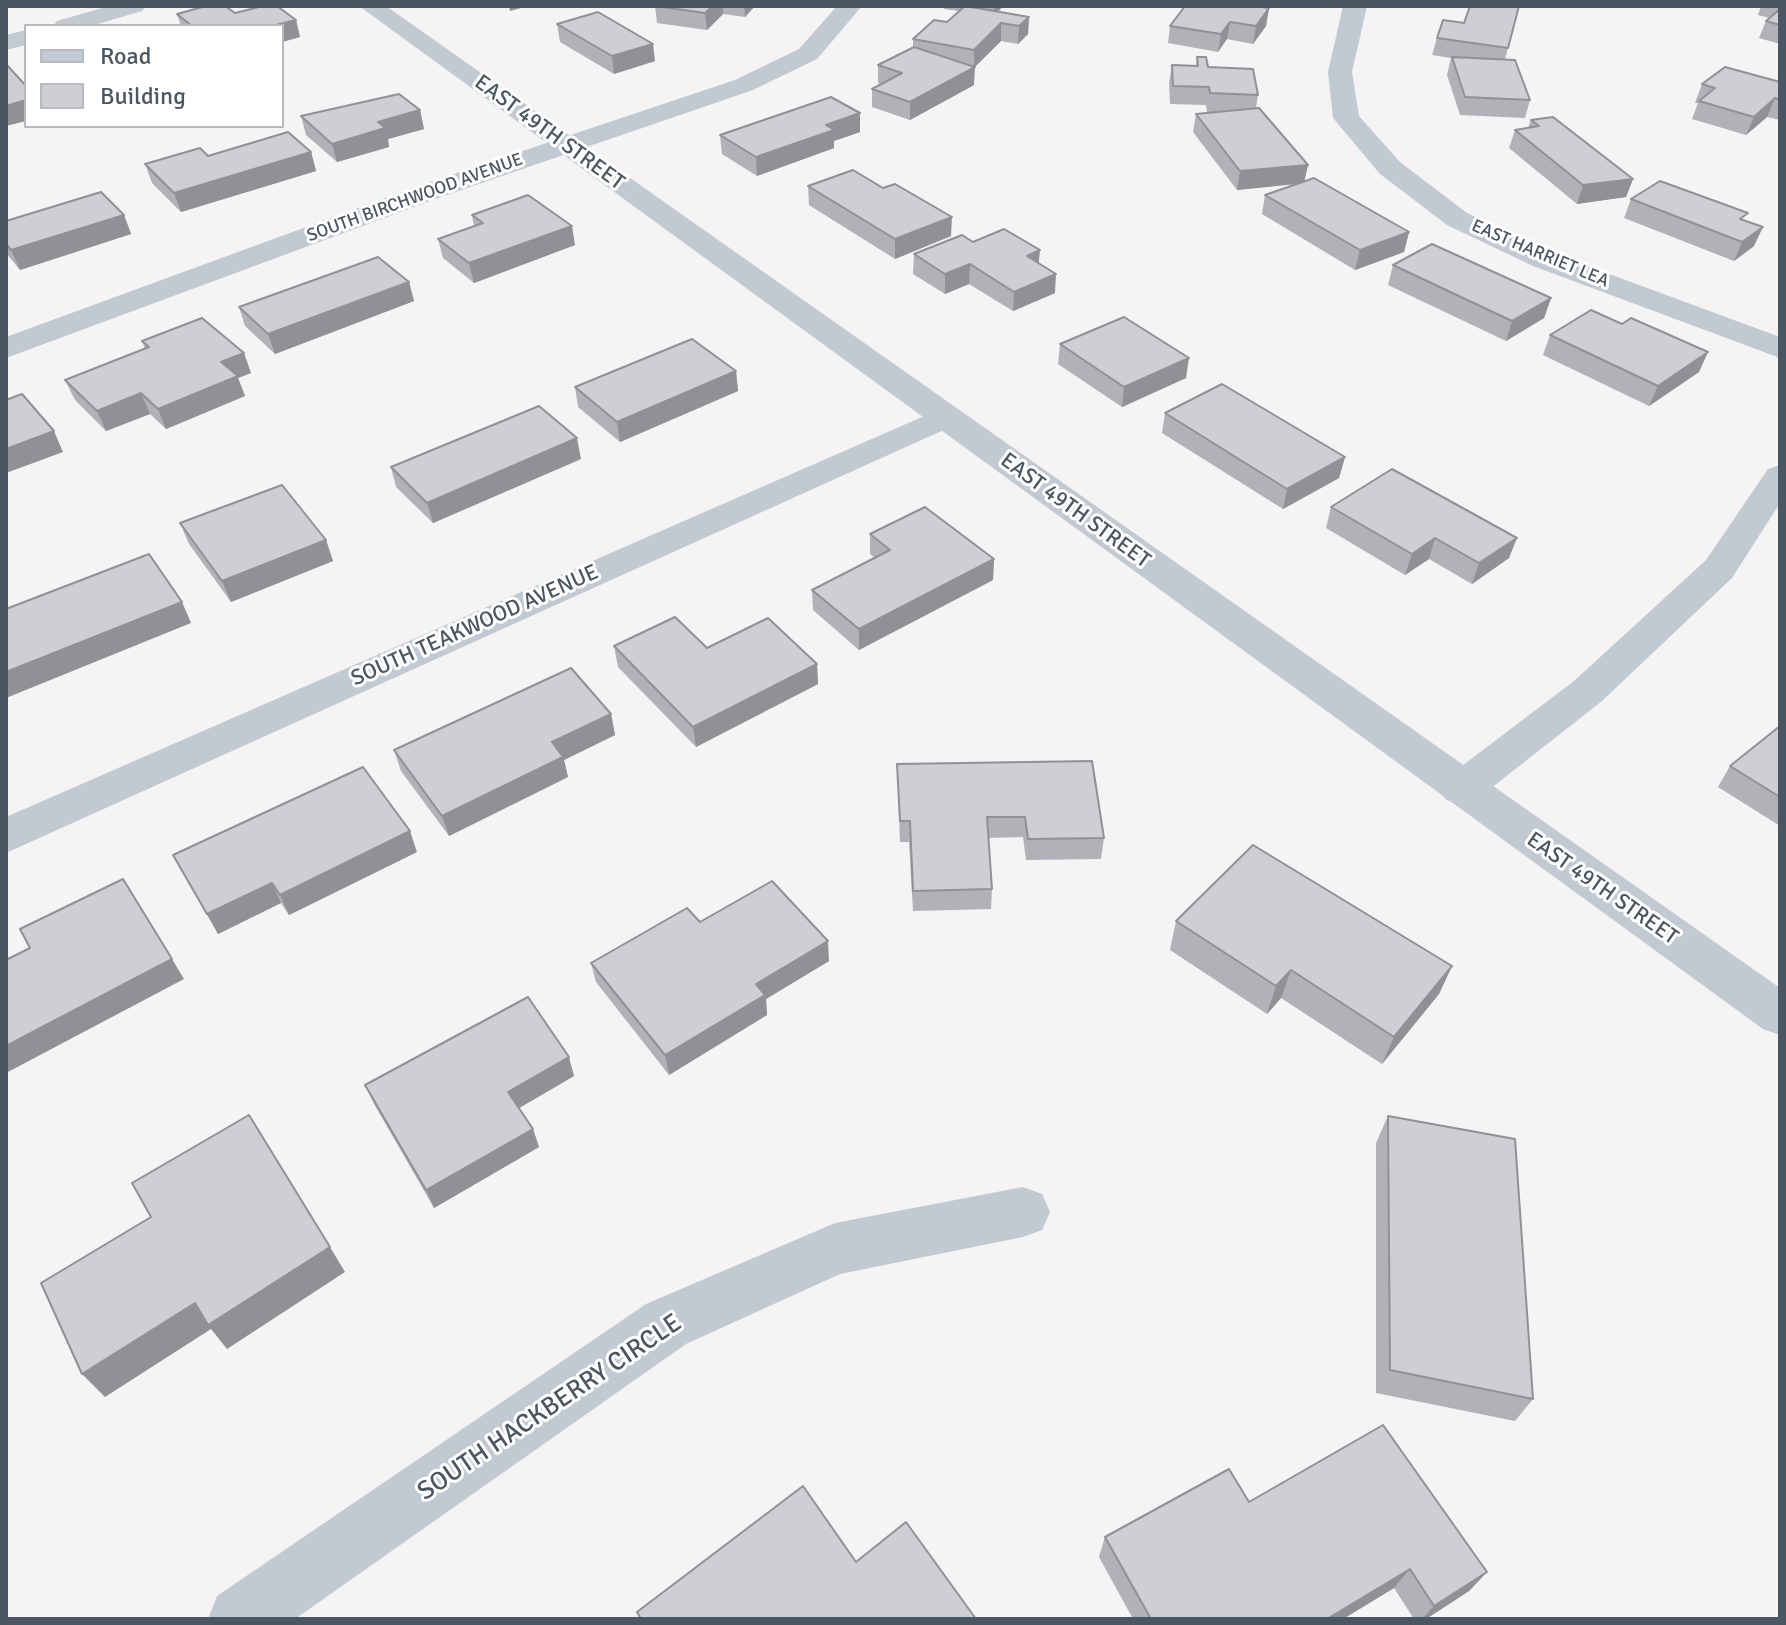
<!DOCTYPE html>
<style>
body{margin:0}
#map{position:relative;width:1786px;height:1625px;overflow:hidden;background:#f5f3f3;font-family:Signika,sans-serif}
canvas{display:block}
.frame{position:absolute;inset:0;border:8px solid #4a5661;pointer-events:none}
.legend{position:absolute;left:24px;top:24px;width:260px;height:104px;box-sizing:border-box;background:#fff;border:2px solid #b7bbc0;margin:0;padding:10px 14px;list-style:none;font-size:24px;color:#4a5661}
.legend li{display:flex;align-items:center;gap:16px;height:40px}
.legend b{width:40px;border:2px solid #b7bbc0}
</style>
<div id="map">
<canvas width="1786" height="1625"></canvas>
<div class="frame"></div>
<ul class="legend">
<li><b style="height:10px;background:#c1cad2"></b>Road</li>
<li><b style="height:22px;background:#cdcfd5"></b>Building</li>
</ul>
</div>
<script>
const c = document.querySelector('canvas').getContext('2d');
c.lineJoin = 'round';
function paint(path, color) { c.fillStyle = color; c.fill(path, 'evenodd'); }
function stroke(path, color, width, dash) { c.strokeStyle = color; c.lineWidth = width; c.lineCap = dash ? 'butt' : 'round'; c.setLineDash(dash || []); c.stroke(path); }
function write(font, color, halo, rows, align = 'center') {
  c.font = font + ' Signika,sans-serif'; c.lineWidth = 6; c.setLineDash([]); c.textBaseline = 'middle'; c.strokeStyle = halo; c.fillStyle = color; for (const [text, x, y, turn = 0] of rows) {
    c.save(); c.translate(x, y); c.rotate((+turn || 0) * Math.PI / 180); c.textAlign = isNaN(turn) ? turn : align; if (halo) c.strokeText(text, 0, 0); c.fillText(text, 0, 0); c.restore();
  }
}
const minor = new Path2D(`
 M109 6H146L142 11 91 26H53L57 21Z
 M837 6H862L817 59 753 90 438 198 6 358V337L418 186 735 80 799 49Z
 M1343 6H1367L1352 72 1359 116 1400 162 1467 213 1555 254 1780 337V358L1533 266 1447 225 1380 174 1333 118 1328 72Z
 M26 30V45L6 50V35Z
 M945 407 957 410 962 417 957 424 6 853V817Z
 M1780 465V503L1732 578 1602 701 1476 800 1461 805 1446 800 1439 789 1446 778 1574 681 1706 560 1768 469Z
 M1023 1187 1042 1194 1050 1212 1042 1230 1023 1237 840 1274 686 1344 295 1619H208L217 1596 646 1304 835 1223Z`);
const tertiary = new Path2D(`
 M359 6H386L1780 988V1035L1763 1029Z`);
const wall = new Path2D(`
 M655 6H755L745 17 723 14 707 30 657 23Z
 M944 6H1003L998 12 1029 17 1028 34 1018 44 1001 41 974 67V85L910 120 872 107V89L881 84 878 83V65L913 47V39L947 22 959 11 944 9Z
 M1185 6H1265V8H1269L1266 26 1253 44 1227 39 1218 52 1168 43 1170 26Z
 M1519 6 1505 59 1530 100 1525 118 1460 115 1447 75 1451 58 1432 55 1437 38 1464 23Z
 M1761 6H1780V44L1759 38 1766 21 1769 18 1758 15Z
 M235 13 296 20 300 37 282 42V26H181L177 14Z
 M557 24 655 61 614 74 560 42Z
 M1197 57 1208 67 1258 95 1256 108 1308 165 1304 182 1409 232 1404 252 1355 270 1262 214 1265 195 1297 184 1237 190 1193 132 1196 114 1214 112H1207L1206 105 1170 104 1169 83 1172 65 1196 66Z
 M1780 82V120L1767 117 1746 135 1692 119 1698 103H1695L1702 84Z
 M420 110 424 129 388 139 389 147 337 162 306 135 301 116Z
 M1531 120 1633 179 1626 197 1577 204 1509 148 1515 130 1528 128Z
 M860 132 834 141V148L757 176 722 154 720 135Z
 M311 152 316 171 181 212 152 183 145 164 208 156Z
 M808 186 951 236 895 259 809 205Z
 M1631 199 1745 221 1754 246 1734 261 1624 218Z
 M124 215 131 234 20 270 6 253V221Z
 M472 215 575 245 474 283 443 258 438 239 474 226Z
 M973 242 1039 263 1055 293 1013 311 969 284 945 294 913 274 914 254Z
 M1393 265 1551 298 1544 318 1506 341 1388 285Z
 M409 282 414 301 275 354 245 326 239 307Z
 M1550 335 1699 372 1649 406 1543 355Z
 M142 341 251 373 238 378 245 396 166 429 150 414 106 431 75 400 65 380 145 349Z
 M1060 344 1186 378 1122 407 1058 364Z
 M736 371 738 391 620 442 578 407 575 387Z
 M1165 413 1345 457 1339 478 1283 509 1162 433Z
 M581 459 433 523 396 487 391 467Z
 M1331 507 1509 558 1472 584 1429 559 1405 575 1326 528Z
 M180 523 326 540 333 561 231 602 189 544Z
 M870 534 994 559 993 580 859 650 813 610 812 590 875 558 870 554Z
 M614 646 707 648 817 664 818 684 696 747 618 667Z
 M611 714 615 735 564 760 568 777 449 836 401 771 394 750Z
 M1780 726V826L1718 787 1730 766Z
 M897 764 1104 838 1101 859 1026 860 1023 837 988 838 992 889 991 909 913 911 909 842H900Z
 M417 852 289 915 281 903 218 934 173 855Z
 M1176 921 1452 966 1439 994 1382 1064 1281 998 1267 1014 1170 950Z
 M700 922 829 961 766 999 767 1015 669 1075 596 982 591 963Z
 M574 1076 519 1108 533 1129 539 1147 434 1208 374 1104 365 1085Z
 M1388 1116 1533 1399 1515 1421 1376 1393V1143Z
 M1249 1502 1487 1572 1469 1591 1426 1619H1414L1394 1588 1343 1619H1133L1099 1557 1105 1537Z`);
const shadedWall = new Path2D(`
 M509 6H529L510 11Z
 M713 6H723V14L707 30 705 13Z
 M744 6H755L745 17Z
 M994 6H1003L994 16Z
 M1269 8 1266 26 1253 44 1256 26Z
 M1029 17 1028 34 1018 44 1019 26Z
 M296 20 300 37 282 42V26H272Z
 M1230 22 1227 39 1218 52 1221 34Z
 M1001 23V41L974 68V50Z
 M653 44 655 61 614 74 612 56Z
 M975 67 974 85 910 120V102Z
 M1775 98 1767 117 1746 135 1754 117Z
 M26 100V121L6 126V106Z
 M420 110 424 129 388 139 389 147 337 162 332 144 378 122Z
 M860 113V132L834 141V148L757 176 756 157 826 125Z
 M311 152 316 171 181 212 174 193Z
 M1308 165 1304 183 1237 190 1240 171Z
 M1633 179 1626 197 1577 204 1583 185Z
 M124 215 131 234 20 270 11 250Z
 M952 217 951 236 895 259V239Z
 M572 226 575 245 474 283 469 263Z
 M1763 227 1754 246 1734 261 1742 242Z
 M1409 232 1404 252 1355 270 1360 250Z
 M1040 250 1038 270 1027 256Z
 M970 264 969 284 945 294V274Z
 M1056 274 1055 293 1013 311 1014 292Z
 M409 282 414 301 275 354 268 334Z
 M1551 298 1544 318 1506 341 1512 321Z
 M1708 352 1699 372 1649 406 1658 386Z
 M244 353 251 373 238 378 245 396 166 429 158 409 221 362Z
 M1189 358 1186 378 1122 407 1124 387Z
 M736 371 738 391 620 442 617 422Z
 M141 393 150 414 106 431 97 411Z
 M54 431 63 452 6 473V449Z
 M577 438 581 459 433 523 427 503Z
 M1345 457 1339 478 1283 509 1287 489Z
 M1435 538 1429 559 1405 575 1412 554Z
 M1517 538 1509 558 1472 584 1479 563Z
 M326 540 333 561 231 602 222 581Z
 M994 559 993 580 859 650V629Z
 M182 602 191 623 6 698V672Z
 M817 664 818 684 696 747 693 727Z
 M611 714 615 735 564 760 568 777 449 836 442 816 552 742Z
 M410 831 417 852 289 915 280 895Z
 M272 883 281 903 218 934 207 914Z
 M828 941 829 961 766 999 767 1015 669 1075 665 1055 756 984Z
 M172 959 184 979 6 1073V1046Z
 M1452 966 1439 994 1382 1064 1394 1037Z
 M1291 970 1281 998 1267 1014 1276 986Z
 M569 1057 574 1076 514 1111 508 1092Z
 M533 1129 539 1147 434 1208 426 1190Z
 M330 1247 345 1272 227 1349 211 1329 105 1397 82 1374 195 1303Z
 M1410 1569 1394 1588 1343 1619H1327Z
 M1487 1572 1469 1591 1426 1619H1422L1434 1606Z`);
const building = new Path2D(`
 M206 6H225L235 13 263 6H277L296 20 272 26H192L177 14Z
 M655 6H713L705 13Z
 M965 6 1029 17 1019 26 1001 23 974 50 913 39 934 20 947 22Z
 M1185 6H1255L1269 8 1256 26 1230 22 1221 34 1170 26Z
 M1470 6H1519L1508 48 1437 38 1443 20 1464 23Z
 M1780 9V25L1766 21Z
 M598 12 653 44 612 56 557 24Z
 M914 47 975 67 910 102 872 89 902 73 878 65Z
 M1197 57H1206L1208 67 1253 69 1258 95 1210 93 1209 87 1173 86 1172 65 1198 66Z
 M1452 57 1515 60 1530 100 1465 97Z
 M6 64 26 86V100L6 106Z
 M1725 67 1780 82V100L1775 98 1754 117 1699 101 1715 88 1702 84Z
 M399 94 420 110 378 122 385 128 332 144 301 116Z
 M831 97 860 113 826 125 834 130 756 157 720 135Z
 M1259 108 1308 165 1240 171 1196 114Z
 M1553 117 1633 179 1583 185 1515 130 1539 126 1531 120Z
 M288 132 311 152 174 193 145 164 200 148 208 156Z
 M853 170 883 188 895 184 952 217 895 239 808 186Z
 M1314 178 1409 232 1360 250 1265 195Z
 M1660 181 1748 213 1740 219 1763 227 1742 242 1631 199Z
 M101 192 124 215 11 250 6 244V221Z
 M528 195 572 226 469 263 438 239 483 223 472 215Z
 M1004 229 1040 250 1027 256 1056 274 1014 292 970 264 945 274 914 254 962 235 973 242Z
 M1432 244 1551 298 1512 321 1393 265Z
 M378 257 409 282 268 334 239 307Z
 M1591 310 1622 324 1631 318 1708 352 1658 386 1550 335Z
 M1124 317 1189 358 1124 387 1060 344Z
 M202 318 244 353 221 362 238 376 158 409 141 393 97 411 65 380 149 347 142 341Z
 M692 339 736 371 617 422 575 387Z
 M1222 384 1345 457 1287 489 1165 413Z
 M22 394 54 431 6 449V400Z
 M539 406 577 438 427 503 391 467Z
 M1392 469 1517 538 1479 563 1435 538 1412 554 1331 507Z
 M282 485 326 540 222 581 180 523Z
 M925 507 994 559 859 629 812 590 890 550 870 534Z
 M149 554 182 602 6 672V609Z
 M675 617 707 648 768 618 817 664 693 727 614 646Z
 M571 668 611 714 552 742 563 757 442 816 394 750Z
 M1780 726V797L1730 766Z
 M1092 761 1104 838 1028 839 1025 817H987L992 889 913 891 910 821H900L897 764Z
 M363 767 410 831 280 895 272 883 207 914 173 855Z
 M1253 845 1452 966 1394 1037 1291 970 1276 986 1176 921Z
 M123 879 172 959 6 1046V960L30 948 20 929Z
 M772 881 828 941 756 984 765 995 665 1055 591 963 687 908 700 922Z
 M528 997 569 1057 508 1092 533 1129 426 1190 365 1085Z
 M249 1115 330 1247 208 1325 195 1303 82 1374 41 1283 151 1217 132 1183Z
 M1388 1116 1515 1139 1533 1399 1390 1370Z
 M1383 1425 1487 1572 1434 1606 1410 1569 1327 1619H1151L1105 1537 1229 1469 1249 1502Z
 M803 1486 856 1562 906 1522 976 1619H641L637 1612Z`);
const farStreetnames = [
 ["SOUTH BIRCHWOOD AVENUE",415,198,-20],
 ["EAST HARRIET LEA",1540,254,23]
];
const streetNames = [
 ["EAST 49TH STREET",549,133,36],
 ["EAST 49TH STREET",1075,511,36],
 ["SOUTH TEAKWOOD AVENUE",475,626,-24],
 ["EAST 49TH STREET",1602,889,35]
];
const nearStreetnames = [
 ["SOUTH HACKBERRY CIRCLE",550,1408,-34]
];
paint(minor, '#c1cad2');
paint(tertiary, '#c1cad2');
paint(wall, '#b0b2b7');
paint(shadedWall, '#909195');
paint(building, '#cdcfd5');
stroke(building, '#909195', 2);
write('18px', '#4a5661', '#fff', farStreetnames);
write('22px', '#4a5661', '#fff', streetNames);
write('26px', '#4a5661', '#fff', nearStreetnames);
</script>
